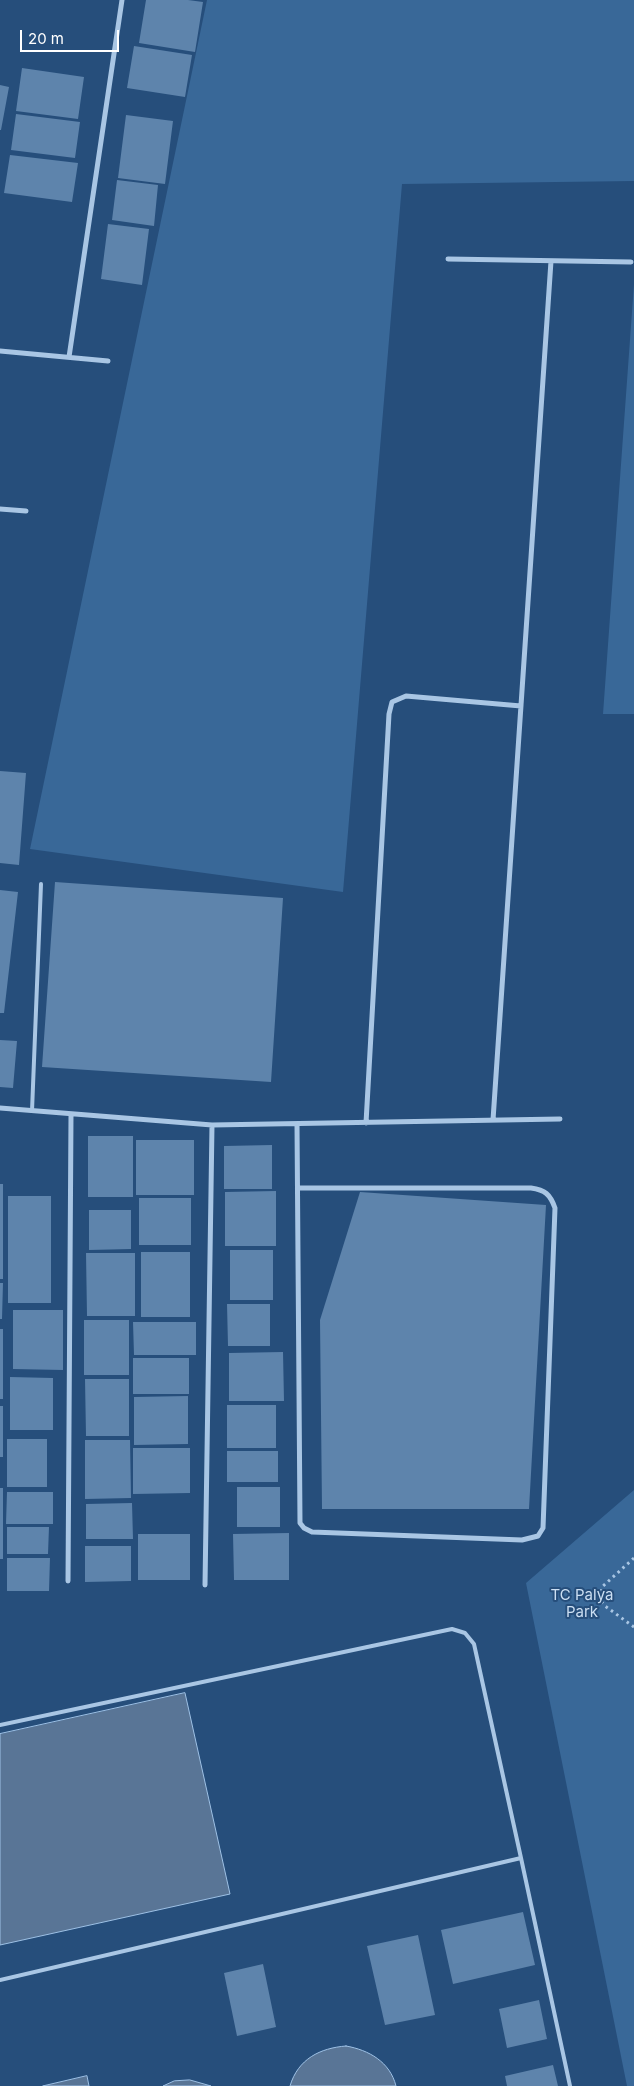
<!DOCTYPE html>
<style>
body{margin:0}
#map{position:relative;width:634px;height:2086px;overflow:hidden;background:#264e7b;font-family:Inter,sans-serif}
canvas{display:block}
.scale{position:absolute;left:20px;top:30px;width:99px;height:22px;box-sizing:border-box;border:2px solid #fff;border-top:0;padding-left:6px;font-size:15px;line-height:18px;white-space:nowrap;color:#fff;-webkit-text-stroke:4px #264e7b;paint-order:stroke}
</style>
<div id="map">
<canvas width="634" height="2086"></canvas>
<div class="scale">20 m</div>
</div>
<script>
const c = document.querySelector('canvas').getContext('2d');
c.lineJoin = 'round';
function paint(path, color) { c.fillStyle = color; c.fill(path, 'evenodd'); }
function stroke(path, color, width, dash) { c.strokeStyle = color; c.lineWidth = width; c.lineCap = dash ? 'butt' : 'round'; c.setLineDash(dash || []); c.stroke(path); }
function write(font, color, halo, rows, align = 'center') {
  c.font = font + ' Inter,sans-serif'; c.lineWidth = 4; c.setLineDash([]); c.textBaseline = 'middle'; c.strokeStyle = halo; c.fillStyle = color; for (const [text, x, y, turn = 0] of rows) {
    c.save(); c.translate(x, y); c.rotate((+turn || 0) * Math.PI / 180); c.textAlign = isNaN(turn) ? turn : align; if (halo) c.strokeText(text, 0, 0); c.fillText(text, 0, 0); c.restore();
  }
}
const green = new Path2D(`
 M207 0H634V181L402 184 343 892 30 849Z
 M634 284V714H603Z
 M634 1490V2086H627L526 1583Z`);
const water = new Path2D(`
 M185 1693 230 1894 0 1945V1734Z
 M346 2046C369 2050 390 2062 396 2086H290C298 2059 320 2048 346 2046Z
 M87 2076 89 2086H43Z
 M190 2080 211 2086H163L174 2081Z`);
const building = new Path2D(`
 M146 0H188L203 2 195 52 139 43Z
 M134 46 192 55 185 97 127 88Z
 M22 68 84 77 78 119 16 111Z
 M0 85 9 87 1 130H0Z
 M16 114 80 122 75 158 11 150Z
 M126 115 173 121 165 184 118 178Z
 M10 155 78 163 72 202 4 193Z
 M117 180 158 185 154 226 112 220Z
 M108 224 149 229 142 285 101 279Z
 M0 771 26 773 19 865 0 863Z
 M55 882 283 898 271 1082 42 1067Z
 M0 890 18 892 4 1013H0Z
 M0 1040 17 1041 13 1088 0 1087Z
 M88 1136H133V1197H88Z
 M136 1140H194V1195H136Z
 M272 1145V1189H224V1146Z
 M0 1184H3V1279H0Z
 M276 1191V1246H225V1192Z
 M360 1192 546 1205 529 1509H322L320 1320Z
 M8 1196H51V1303H8Z
 M139 1198H191V1245H139Z
 M89 1210H131V1249L89 1250Z
 M230 1250H273V1300H230Z
 M141 1252H190V1317H141Z
 M86 1253H135V1316H87Z
 M0 1283H3L2 1319H0Z
 M227 1304H270V1346H228Z
 M13 1310H63V1370L13 1369Z
 M84 1320H129V1375H84Z
 M133 1322H196V1355H134Z
 M0 1329H3V1399H0Z
 M283 1352 284 1401H229V1353Z
 M133 1358H189V1394H133Z
 M10 1377 53 1378V1430H10Z
 M85 1379H129V1436H86Z
 M188 1396V1444L134 1445V1397Z
 M227 1405H276V1448H227Z
 M0 1406H3V1457H0Z
 M7 1439H47V1487H7Z
 M85 1440H130L131 1498 85 1499Z
 M133 1448H190V1493L133 1494Z
 M227 1451H278V1482H227Z
 M237 1487H280V1527H237Z
 M0 1488H3V1559H0Z
 M7 1492H53V1524H6Z
 M132 1503 133 1539H86V1504Z
 M7 1527H49L48 1554H7Z
 M289 1533V1580H234L233 1534Z
 M138 1534H190V1580H138Z
 M85 1546H131V1581L85 1582Z
 M7 1558H50L49 1591H7Z
 M523 1912 535 1965 453 1984 441 1930Z
 M418 1935 435 2015 385 2025 367 1946Z
 M263 1964 276 2027 237 2036 224 1973Z
 M539 2000 547 2039 507 2048 499 2009Z
 M553 2065 558 2086H507L505 2076Z`);
const path = new Path2D(`
 M634 1558 602 1587 600 1600 605 1606 634 1627`);
const service = new Path2D(`
 M32 1111 41 884
 M0 1725 452 1629 465 1633 474 1644 521 1858
 M0 1980 521 1858 570 2086`);
const minor = new Path2D(`
 M448 259 631 262
 M0 351 108 361
 M69 357 122 0
 M0 509 26 511
 M0 1108 212 1125 560 1119
 M493 1120 551 261
 M366 1123 389 714 392 702 406 696 521 706
 M297 1124 300 1523 304 1528 312 1532 522 1540 538 1536 543 1528 555 1208C550 1194 545 1190 531 1188H298
 M68 1581 71 1115
 M205 1585 212 1125`);
const parkNames = [
 ["TC Palya",582,1595],
 ["Park",582,1612]
];
paint(green, '#396898');
paint(water, '#597596');
stroke(water, '#9ec1e5', 1);
paint(building, '#5e84ac');
stroke(path, '#a9c6e4', 3, [2.5, 4]);
stroke(service, '#a9c6e4', 4);
stroke(minor, '#a9c6e4', 5);
write('15px', '#ccdff3', '#264e7b', parkNames);
</script>
